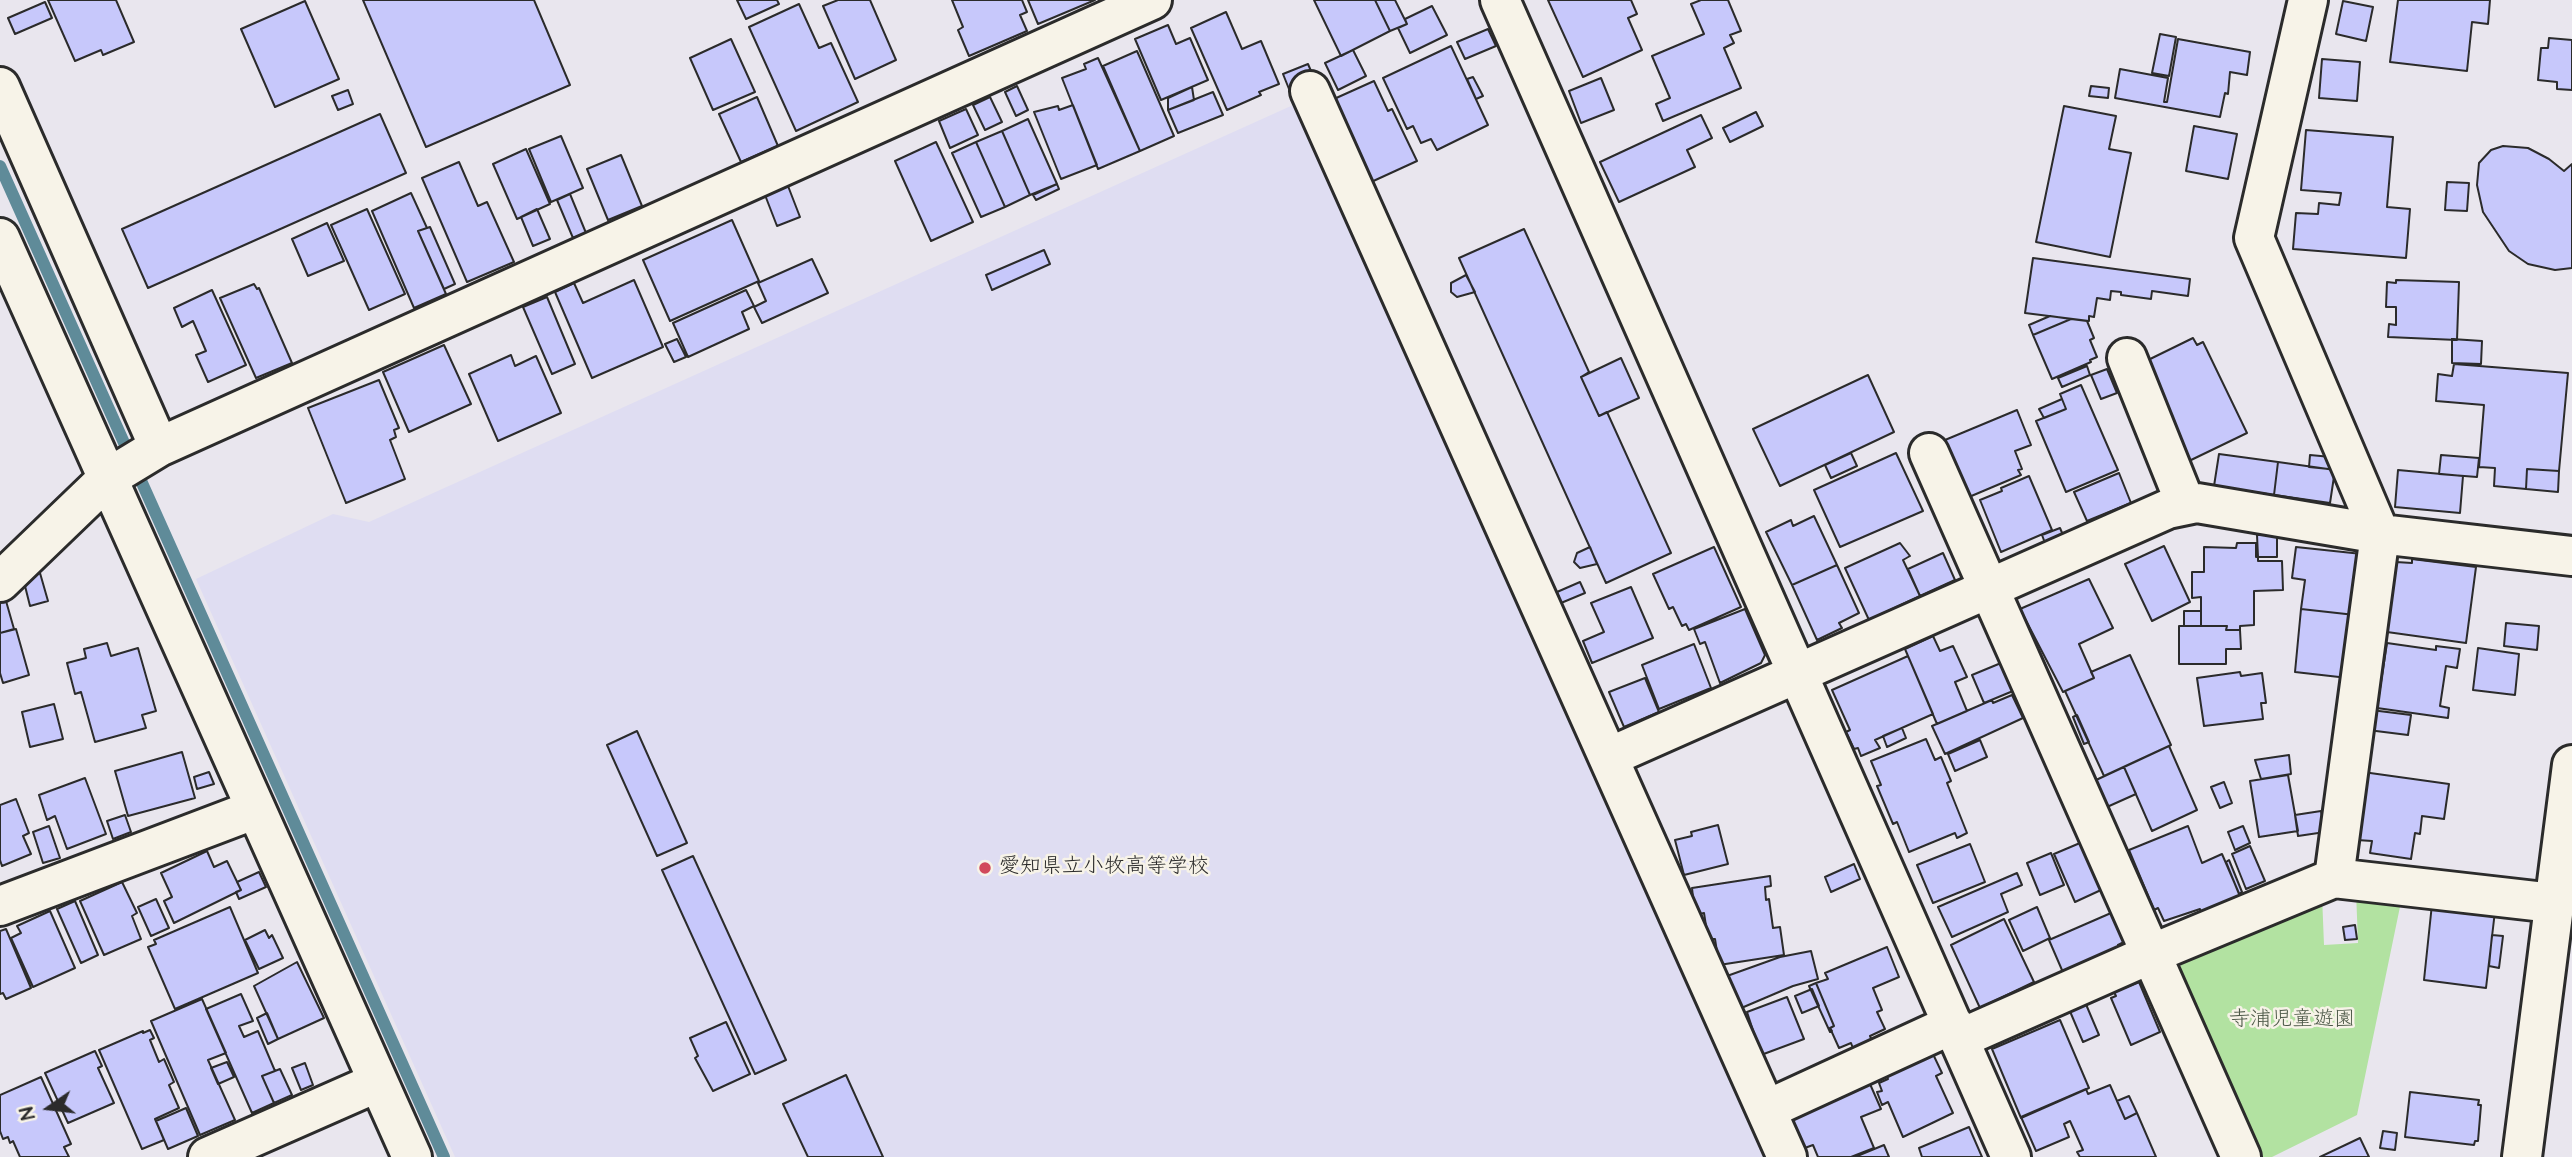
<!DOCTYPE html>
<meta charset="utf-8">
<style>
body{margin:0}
#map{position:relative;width:2572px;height:1157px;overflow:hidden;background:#e9e6ee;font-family:"Architects Daughter",sans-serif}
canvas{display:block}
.north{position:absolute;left:14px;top:1073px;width:70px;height:70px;-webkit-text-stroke:5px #f7f3e8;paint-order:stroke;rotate:256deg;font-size:19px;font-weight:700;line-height:28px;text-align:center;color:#2b2b2b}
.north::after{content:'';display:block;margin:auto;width:24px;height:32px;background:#2b2b2b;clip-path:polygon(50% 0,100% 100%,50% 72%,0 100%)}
</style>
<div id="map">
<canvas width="2572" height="1157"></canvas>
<div class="north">N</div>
</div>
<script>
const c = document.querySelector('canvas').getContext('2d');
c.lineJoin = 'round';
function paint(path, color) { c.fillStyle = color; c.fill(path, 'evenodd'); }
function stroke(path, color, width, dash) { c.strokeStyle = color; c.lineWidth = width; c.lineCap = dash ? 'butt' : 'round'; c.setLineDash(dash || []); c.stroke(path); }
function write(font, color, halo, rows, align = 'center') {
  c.font = font + ' "Architects Daughter","Klee One",sans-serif'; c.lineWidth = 5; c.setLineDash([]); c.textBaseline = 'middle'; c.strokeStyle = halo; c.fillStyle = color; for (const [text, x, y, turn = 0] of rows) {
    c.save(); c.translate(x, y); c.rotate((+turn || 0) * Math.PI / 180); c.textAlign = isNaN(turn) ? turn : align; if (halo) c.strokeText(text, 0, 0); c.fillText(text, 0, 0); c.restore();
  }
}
const built = new Path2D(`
 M1302 101 1773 1157H455L196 579 333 514 369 522Z`);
const green = new Path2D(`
 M2356 891 2402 897 2357 1115 2272 1157H2263L2179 970 2185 955 2322 895 2324 945 2358 943Z`);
const stream = new Path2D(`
 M0 166 444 1157`);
const building = new Path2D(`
 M48 0H116L134 42 103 55 101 50 75 61Z
 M363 0H534L570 85 426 147Z
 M737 0H777L779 4 746 19Z
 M838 0H870L896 60 855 79 823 6Z
 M952 0H1022L1027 12 1020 15 1027 31 969 56 958 30 963 27Z
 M1028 0H1095L1038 24Z
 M1314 0H1375L1390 31 1341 56Z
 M1375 0H1395L1407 24 1390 31Z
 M1548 0H1631L1637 14 1628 18 1642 50 1583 77Z
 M1701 0H1728L1741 31 1730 35 1734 43 1724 48 1741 88 1663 121 1656 104 1670 98 1652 56 1704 34 1691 4Z
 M2398 0H2490L2488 24 2472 22 2467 71 2390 62Z
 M305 1 339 79 275 107 241 29Z
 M2343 1 2373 7 2366 41 2336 34Z
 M45 2 52 18 15 34 8 18Z
 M799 4 819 48 831 43 858 102 796 131 749 27Z
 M1432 6 1447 35 1410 53 1398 28 1407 24 1405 19Z
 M1226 12 1242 49 1261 41 1279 84 1259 92 1261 95 1227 110 1191 28Z
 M1168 25 1176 44 1190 38 1208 80 1161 100 1135 39Z
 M1488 29 1496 46 1465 59 1457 42Z
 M2160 34 2176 37 2169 76 2152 73Z
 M2549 38 2572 40V90L2557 89V82L2538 80 2541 48H2548Z
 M731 39 755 92 713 110 690 58Z
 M2178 39 2250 52 2247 75 2230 72 2228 94 2225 93 2220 117 2115 98 2120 69 2168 78 2164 102H2167Z
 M1451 46 1488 125 1437 150 1431 139 1421 143 1413 126 1407 129 1383 78Z
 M1353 50 1366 76 1338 90 1325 63Z
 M1137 51 1174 136 1140 151 1103 66Z
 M1098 58 1140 151 1098 169 1062 78 1086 69 1084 64Z
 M2322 59 2360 62 2357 101 2319 98Z
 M1308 64 1314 78 1289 89 1283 74Z
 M1473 77 1483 96 1476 99 1467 79Z
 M1601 78 1614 110 1581 123 1569 91Z
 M1374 81 1388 111 1392 109 1417 161 1369 183 1334 99Z
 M1017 86 1028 110 1016 116 1005 92Z
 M2091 86 2109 88 2108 98 2089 96Z
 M1192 87 1194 100 1168 110V98Z
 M348 90 353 104 338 110 332 96Z
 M1213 92 1223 115 1178 133 1168 110Z
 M757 97 778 146 741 162 719 114Z
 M990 97 1002 122 985 130 973 105Z
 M1073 105 1097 165 1061 179 1034 112 1058 106 1059 110Z
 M2064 106 2116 116 2109 149 2131 153 2110 257 2036 242Z
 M966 109 978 135 950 148 939 121Z
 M1756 112 1763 126 1730 142 1723 128Z
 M380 114 406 173 148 288 122 229Z
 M1701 115 1712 138 1687 150 1695 167 1619 202 1600 162Z
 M1028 119 1057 184 1030 195 1002 131Z
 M2194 126 2237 134 2228 179 2186 171Z
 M2306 130 2393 137 2387 207 2410 209 2406 258 2293 249 2296 213 2318 214 2319 203 2339 205 2341 193 2301 190Z
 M1002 131 1030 195 1005 207 976 142Z
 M561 136 583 188 551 202 529 149Z
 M936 142 973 222 931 241 895 161Z
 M976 142 1005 207 981 217 952 153Z
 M2503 146 2528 148 2549 159 2564 171 2572 164V268L2555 270 2528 264 2509 251 2483 212 2477 185 2479 163 2491 150Z
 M526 149 550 204 517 219 493 164Z
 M621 155 642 206 608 220 587 169Z
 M459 162 478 206 487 202 514 262 467 282 422 178Z
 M2447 182 2469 183 2467 211 2445 210Z
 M1057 184 1059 189 1036 200 1033 195Z
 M788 186 800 217 777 226 765 195Z
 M411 193 427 228 418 231 446 294 414 308 372 211Z
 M570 194 586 233 573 238 557 200Z
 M367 209 405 294 369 310 331 225Z
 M537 209 550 239 533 246 521 217Z
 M732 220 759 281 670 321 643 260Z
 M327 223 344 261 308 276 292 239Z
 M430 227 455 284 444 289 418 231Z
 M1524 229 1589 372 1581 377 1599 416 1607 412 1671 553 1606 583 1459 258Z
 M1044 250 1050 264 992 290 986 275Z
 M2033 258 2190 279 2188 296 2152 291 2151 299 2121 295V292L2111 291 2110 300 2097 298 2094 317 2089 316V321L2025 313Z
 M812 259 828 293 762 323 754 307 766 301 758 283Z
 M1466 275 1475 292 1457 297 1451 292V283Z
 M634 280 663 347 592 378 555 292 574 283 583 303Z
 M2396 280 2459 282 2457 340 2388 337 2389 324 2396 325V307H2386L2387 282 2396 283Z
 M254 284 257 289 259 288 292 363 256 378 220 298Z
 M212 290 246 365 208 382 196 355 206 351 193 321 182 327 174 308Z
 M746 290 754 306 742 312 749 329 688 357 673 323Z
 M547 297 575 364 552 374 523 307Z
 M2050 316 2071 319 2033 335 2029 325Z
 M2071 319 2087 321 2094 338 2090 340 2097 357 2090 360 2091 362 2052 379 2033 335Z
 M2193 338 2197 345 2203 342 2247 433 2189 461 2144 362Z
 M677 339 686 357 674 362 665 344Z
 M2452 339 2482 341 2481 364 2452 363Z
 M444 345 471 404 409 432 383 372Z
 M511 355 515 366 536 356 561 413 498 441 469 374Z
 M1621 358 1639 398 1599 416 1581 377Z
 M2454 364 2568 373 2559 471 2527 469 2526 489 2494 486 2495 468 2479 467 2484 405 2436 401 2438 374 2452 376Z
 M2087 366 2090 375 2062 387 2058 378Z
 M2107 369 2117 393 2101 399 2091 375Z
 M1868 375 1894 432 1780 486 1753 429Z
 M379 380 399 428 394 430 396 437 390 440 405 479 346 503 308 408Z
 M2081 385 2118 470 2066 492 2036 421 2066 409 2060 394Z
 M2062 399 2066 409 2044 418 2039 409Z
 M2017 410 2031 445 2015 451 2022 469 2018 470 2021 475 1969 497 1945 440Z
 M1851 453 1857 466 1831 478 1825 465Z
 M1896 453 1923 511 1840 547 1814 490Z
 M2219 454 2278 462 2274 495 2214 486Z
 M2310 455 2331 457 2329 469 2309 467Z
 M2441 455 2479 458 2477 477 2439 474Z
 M2278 462 2335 470 2330 503 2274 495Z
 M2527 469 2559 471 2558 492 2526 489Z
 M2398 470 2463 476 2460 513 2395 507Z
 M2119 473 2131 503 2087 521 2074 492Z
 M2029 476 2052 530 2001 552 1980 500 2002 491 2001 488Z
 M1814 516 1837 565 1792 585 1766 532 1791 520 1793 526Z
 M2060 528 2063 535 2045 543 2042 535Z
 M2257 535H2277V557H2258Z
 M1900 543 1910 556 1903 560 1920 596 1869 620 1845 568Z
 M2237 543H2256V557H2258V561H2282L2283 590 2254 591V625L2240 626V630H2226L2227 626H2201V597L2192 598V572H2204V547L2236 548Z
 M2164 546 2190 602 2152 621 2125 564Z
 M1590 547 1597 564 1580 568 1574 562 1577 553Z
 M1714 547 1741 607 1689 630 1686 624 1682 626 1673 607 1669 609 1653 574Z
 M2296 547 2362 554 2355 615 2301 609 2305 580 2292 578Z
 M1943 553 1955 580 1920 596 1908 569Z
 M2412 559 2476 567 2466 643 2387 632 2396 562 2412 563Z
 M1837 565 1859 613 1839 623 1842 628 1817 640 1792 585Z
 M40 573 48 601 30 606 23 578Z
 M2089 579 2113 628 2079 644 2094 678 2063 692 2020 609Z
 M1580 582 1585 593 1561 603 1557 592Z
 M1631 587 1653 638 1592 663 1583 641 1604 632 1591 603Z
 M6 601 14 629 0 633V602Z
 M1745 609 1765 655 1761 663 1720 683 1705 642 1700 644 1694 629Z
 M2301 609 2355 615 2348 678 2295 672Z
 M2184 611H2201V626H2184Z
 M2506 623 2539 626 2537 650 2504 646Z
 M2179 626H2227L2226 630H2240L2241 649H2226V664H2179Z
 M16 629 29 675 3 683 0 673V633Z
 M1933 636 1940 651 1953 646 1967 677 1955 682 1967 711 1937 724 1905 649Z
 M107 643 111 656 138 648 156 711 142 715 146 728 95 742 81 692 75 694 67 663 86 658 84 649Z
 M2387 643 2436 650V646L2460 649 2457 668 2446 666 2440 706 2449 708 2448 718 2377 708Z
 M1694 644 1711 688 1659 709 1642 665Z
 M2478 648 2519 654 2515 695 2473 690Z
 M2130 655 2171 745 2104 776 2065 691 2094 678 2091 672Z
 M1908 656 1933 714 1875 740 1880 748 1861 756 1858 748 1854 749 1846 732 1850 730 1832 690Z
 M2001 663 2013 691 1984 703 1972 675Z
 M2240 672 2241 676 2262 673 2266 703H2261L2263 719 2204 726 2197 678Z
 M1645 678 1659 712 1624 727 1609 692Z
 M2012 695 2023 718 1945 754 1932 726 1992 700 1993 703Z
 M54 704 63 739 30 747 22 712Z
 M2371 710 2411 715 2408 735 2368 730Z
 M2077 715 2089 742 2084 744 2073 717Z
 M1902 728 1906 738 1887 747 1883 736Z
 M637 731 687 843 657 856 607 745Z
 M1926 739 1935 760 1941 757 1951 781 1947 783 1967 833 1957 838 1955 833 1909 852 1897 822 1893 824 1877 786 1881 785 1871 761Z
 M1980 740 1987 757 1955 771 1948 754Z
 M2169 746 2197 810 2152 831 2124 767Z
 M182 752 195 798 128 816 115 771Z
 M2289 755 2291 774 2261 779 2255 760Z
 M2124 767 2136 794 2107 807 2096 780Z
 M209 772 214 784 197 789 194 777Z
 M2363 772 2449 784 2444 819 2422 816 2420 834 2415 833 2411 859 2370 853 2372 841 2357 840Z
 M2288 775 2298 831 2259 837 2250 781Z
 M85 778 106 834 67 849 55 816 47 820 39 795Z
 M2224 782 2232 803 2220 808 2211 787Z
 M16 799 29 833 23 836 31 854 2 866 0 860V805Z
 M2321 811 2325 832 2298 836 2295 815Z
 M125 815 131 832 113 839 107 821Z
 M1718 825 1728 864 1684 875 1675 840 1692 836 1691 832Z
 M49 826 60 858 43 863 33 832Z
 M2188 826 2202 863 2222 854 2241 898 2202 914 2200 909 2164 921 2158 908 2154 910 2129 850Z
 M2243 826 2250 843 2235 850 2228 832Z
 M2080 843 2101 890 2075 902 2054 854Z
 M1970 844 1985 882 1933 903 1917 865Z
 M2250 846 2265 881 2246 889 2232 854Z
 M207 851 214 867 227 861 241 890 174 923 164 901 172 897 161 873Z
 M2051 853 2064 885 2040 895 2027 863Z
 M693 856 786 1060 755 1074 662 870Z
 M2229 860 2242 892 2239 894 2226 862Z
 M1854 864 1860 879 1831 892 1825 877Z
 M259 872 266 887 239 899 236 892 241 890 237 882Z
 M2017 873 2022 885 2001 894 2008 912 1952 937 1938 907Z
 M1770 876 1771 886 1765 887 1766 900 1769 899 1773 928 1780 927 1784 955 1719 965 1715 939H1708L1704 913 1695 915 1692 888Z
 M122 882 137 913 132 916 141 939 104 955 80 901Z
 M156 899 169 928 151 936 138 907Z
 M75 901 98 955 81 963 57 909Z
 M2432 904 2495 911 2486 988 2424 980Z
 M230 907 258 973 175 1009 148 947 156 944 154 940Z
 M2037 907 2050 938 2023 951 2009 920Z
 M50 911 75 968 33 987 11 938 21 933 17 926Z
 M2111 913 2124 942 2118 945 2121 952 2065 977 2049 940Z
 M2004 919 2034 982 1980 1008 1951 945Z
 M2355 925 2357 939 2345 940 2343 927Z
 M6 929 31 988 6 999 3 993 0 994V931Z
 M265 930 269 938 272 935 283 958 259 969 245 940Z
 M2492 935 2503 936 2499 968 2489 966Z
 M1887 947 1899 977 1873 988 1882 1010 1877 1012 1885 1029 1870 1036 1873 1043 1854 1051 1851 1043 1839 1048 1830 1028 1834 1026 1816 983 1828 979 1825 973Z
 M1811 951 1818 979 1793 986 1739 1009 1727 976 1780 957Z
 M297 962 324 1018 278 1039 254 986Z
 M2139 982 2160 1032 2131 1045 2111 998 2116 996 2114 992Z
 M1816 983 1834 1026 1830 1028 1832 1031 1830 1032 1809 986Z
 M1812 989 1819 1006 1802 1013 1795 996Z
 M241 994 253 1021 239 1026 244 1037 258 1031 275 1071 262 1076 274 1103 252 1113 206 1009Z
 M1787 997 1804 1039 1761 1055 1747 1012Z
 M202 999 226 1053 208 1060 235 1120 200 1135 151 1021Z
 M2085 1002 2099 1035 2083 1042 2069 1009Z
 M267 1013 278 1039 268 1044 257 1018Z
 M2060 1020 2089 1088 2021 1118 1992 1049Z
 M726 1022 750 1074 713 1091 695 1058 698 1056 690 1038Z
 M150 1030 154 1038 150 1040 159 1062 164 1059 174 1082 169 1085 179 1108 155 1119 164 1140 142 1149 99 1050 143 1031V1033Z
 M95 1051 102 1066 98 1068 114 1103 68 1123 45 1073Z
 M1932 1052 1942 1073 1936 1076 1953 1113 1903 1137 1888 1102 1882 1105 1877 1092 1882 1091 1879 1083 1888 1079 1886 1074Z
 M227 1062 234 1077 218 1084 211 1068Z
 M305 1063 313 1085 301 1090 292 1068Z
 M280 1069 292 1095 274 1103 262 1076Z
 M846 1075 883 1157H808L783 1104Z
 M41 1077 71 1144 64 1147 69 1157H20L13 1141 10 1143 8 1137 3 1139 0 1131V1095Z
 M1870 1084 1881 1109 1861 1117 1874 1148 1851 1157H1818L1813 1145 1802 1149 1792 1126 1796 1115 1801 1110Z
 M2110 1085 2125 1119 2137 1113 2156 1157H2080L2077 1152 2083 1150 2070 1121 2064 1124 2069 1137 2036 1151 2021 1117 2086 1089 2088 1094Z
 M2410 1092 2479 1100 2478 1105H2481L2478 1141H2475L2474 1145 2405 1137Z
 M2129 1096 2137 1113 2125 1119 2117 1101Z
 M186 1108 198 1136 168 1149 156 1121Z
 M1969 1127 1982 1157H1922L1919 1148Z
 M2383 1131 2397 1133 2395 1150 2380 1148Z
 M2360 1138 2369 1157H2320Z
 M1884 1145 1889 1157H1855Z`);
const minor = new Path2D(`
 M1500 0 2011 1157
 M2308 0 2254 238 2380 534 2334 878
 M0 87 159 447
 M1310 91 1787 1157
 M0 238 412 1157
 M2127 358 2186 505
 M1929 453 2241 1157
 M0 582 108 478 159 447 1152 0
 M1609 757 2168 509 2197 503 2380 534 2572 556
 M0 906 256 809
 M1959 1039 2151 954 2334 878 2553 903
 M1766 1110 1953 1024
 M208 1157 378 1082`);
const tertiary = new Path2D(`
 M2522 1157 2572 765`);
const markers = [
 [985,868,7,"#d1495b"]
];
const poiNames = [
 ["愛知県立小牧高等学校",999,868]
];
const parkNames = [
 ["寺浦児童遊園",2292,1021]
];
paint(built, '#dfddf2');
paint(green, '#b2e2a1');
stroke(stream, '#5f8b99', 12);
paint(building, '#c7c8fb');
stroke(building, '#2b2b2b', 2);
stroke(minor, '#2b2b2b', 44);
stroke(tertiary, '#2b2b2b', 44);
stroke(minor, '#f7f3e8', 38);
stroke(tertiary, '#f7f3e8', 38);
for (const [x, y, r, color] of markers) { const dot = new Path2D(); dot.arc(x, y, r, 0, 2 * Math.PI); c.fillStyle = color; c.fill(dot); stroke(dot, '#f7f3e8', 2.5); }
write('21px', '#2b2b2b', '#f7f3e8', poiNames, 'left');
write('21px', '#4d5948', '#f7f3e8', parkNames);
</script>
